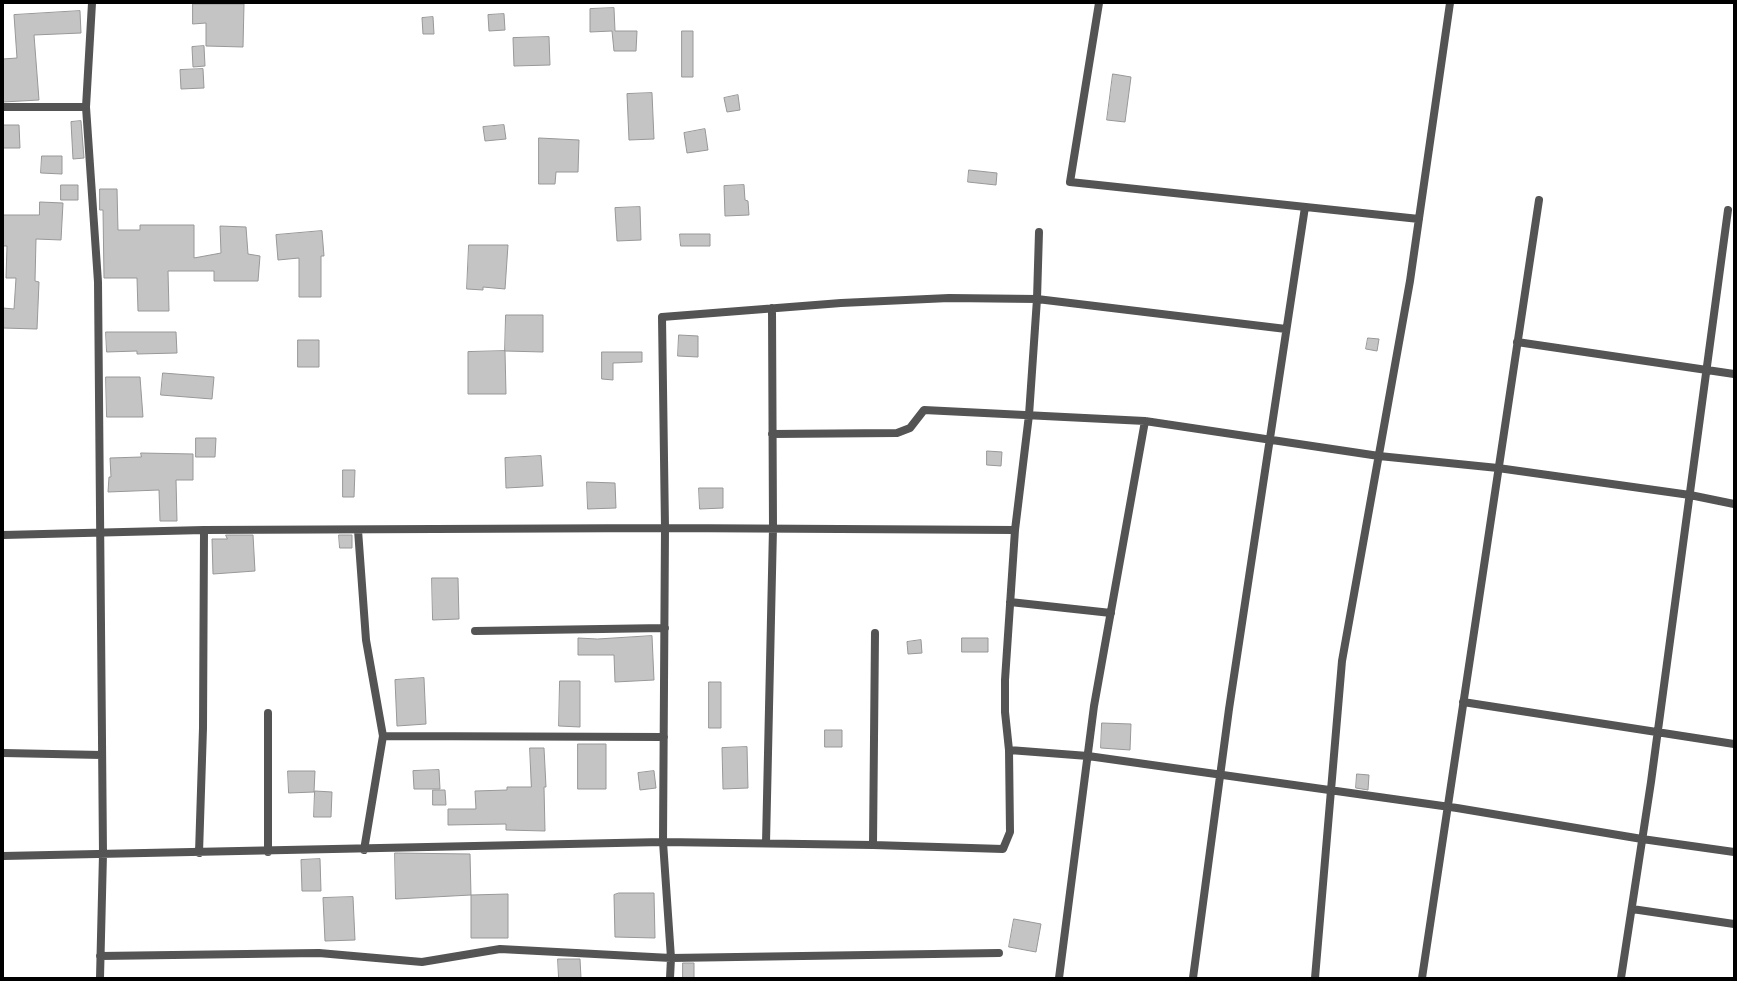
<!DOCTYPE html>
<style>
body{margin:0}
#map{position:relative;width:1737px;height:981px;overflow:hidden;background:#fff;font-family:Signika,sans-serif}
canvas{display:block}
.frame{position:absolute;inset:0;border:4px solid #000;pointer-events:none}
</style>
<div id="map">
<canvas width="1737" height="981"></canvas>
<div class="frame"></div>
</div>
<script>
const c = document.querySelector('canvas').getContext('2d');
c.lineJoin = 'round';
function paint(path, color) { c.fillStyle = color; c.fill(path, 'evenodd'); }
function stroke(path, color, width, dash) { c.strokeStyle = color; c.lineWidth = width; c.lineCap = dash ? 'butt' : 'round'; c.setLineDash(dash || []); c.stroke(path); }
const building = new Path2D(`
 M193 4H244L243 47 206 46V23L193 24Z
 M614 8 615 31H637L636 51H614L612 31 590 32V9Z
 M80 11 81 33 34 35 39 100 3 102V59L17 58 14 15Z
 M504 14 505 30 489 31 488 15Z
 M433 17 434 34H423L422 18Z
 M682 31H693V77H682Z
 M549 37 550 65 514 66 513 38Z
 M204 46 205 66 193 67 192 47Z
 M203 69 204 88 181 89 180 70Z
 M1113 74 1131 77 1125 122 1107 120Z
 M652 93 654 139 629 140 627 94Z
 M738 95 740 110 727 112 724 98Z
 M81 121 84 158 73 159 71 122Z
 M3 125H19L20 148H3Z
 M504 125 506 139 485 141 483 127Z
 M705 129 708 150 687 153 684 133Z
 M539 138 579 140 578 172H556L555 184H539Z
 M42 156H62V174L41 173Z
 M969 170 997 173 996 185 968 182Z
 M61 185H78V200H61Z
 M744 185 745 200 748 201 749 215 725 216 724 186Z
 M100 189H117L118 230H140V225H194V258L221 253 220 226 246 227 248 254 260 256 258 281H214V271H168L169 311H138L137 278H104L103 210H100Z
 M40 202 63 203 61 240 36 239 35 281 39 282 37 329 3 328V308L14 309 16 278H6L7 246H3V215H39Z
 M640 207 641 240 617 241 615 208Z
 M322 231 324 256H321V297H299V258L278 260 276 235Z
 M680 234H710V246H681Z
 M469 245H508L505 289 483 287V290L467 289Z
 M506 315H543V352L505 351Z
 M106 332H176L177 353 137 354V351L107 352Z
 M679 335 698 336V357L678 356Z
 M1368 338 1379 339 1377 351 1366 349Z
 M298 340H319V367H298Z
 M505 351 506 394H468V352Z
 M602 352H642V362L613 363V380L602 379Z
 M163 373 214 377 212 399 161 395Z
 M106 377H140L143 417H107Z
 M196 438H216L215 457H196Z
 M987 451 1002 452 1001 466 987 465Z
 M141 453 193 454V480H176L177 521H160L159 490 108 492 109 477H111L110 458 141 457Z
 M541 456 543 486 506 488 505 458Z
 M343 470H355L354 497H343Z
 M587 482 615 483 616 508 588 509Z
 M699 488H723V508L700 509Z
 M226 535H253L255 571 213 574 212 539H227Z
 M339 535H352V548H340Z
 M432 578H458L459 619 433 620Z
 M652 636 654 680 615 682 614 655H578V638L597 639Z
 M962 638H988V652H962Z
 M921 640 922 653 908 654 907 642Z
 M424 678 426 724 397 726 395 680Z
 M560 681H580V727L559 726Z
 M709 682H721V728H709Z
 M1102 723 1131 724 1130 750 1101 748Z
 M825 730H842V747H825Z
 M578 744H606V789H578Z
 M747 747 748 788 723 789 722 748Z
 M530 748H544L546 787H544L545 831 506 830V824L448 825V809H476L475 791 507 790V787H531Z
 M439 770 440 789H414L413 771Z
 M288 771H315L314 792 289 793Z
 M654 771 656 788 640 790 638 773Z
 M1357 774 1369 775 1368 790 1356 788Z
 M433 790H445L446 805H433Z
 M315 791 332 792 331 817H314Z
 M395 853 470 854 471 895 508 894V938H471V895L396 899Z
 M320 859 321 891H302L301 860Z
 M619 893H654L655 938 615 937 614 895Z
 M353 897 355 940 325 941 323 898Z
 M1014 919 1041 924 1036 952 1009 947Z
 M558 959H580L581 978H559Z
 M683 963H694V978H683Z`);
const minor = new Path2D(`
 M92 3 86 107 98 282 103 854 100 978
 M1099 3 1070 182 1419 219
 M3 107H86
 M1517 342 1734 374
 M772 434 897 433 910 428 924 410 1145 421 1379 456 1498 468 1690 495 1734 504
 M358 530 366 640 383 736 364 850
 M3 535 204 530 665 528 1015 530
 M1010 602 1111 613
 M475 631 665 628
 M1463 702 1734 744
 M268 713V852
 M383 736 664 737
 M1009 750 1088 756 1457 808 1642 839 1734 852
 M3 753 102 755
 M766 843 773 528 772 308
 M873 845 875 633
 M199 853 203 728 204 530
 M3 856 663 842 873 845 1003 849 1010 832 1009 750 1005 712V680L1015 530 1029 415 1037 299 1039 232
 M1632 909 1734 924
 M100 956 319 953 422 962 500 949 671 958 999 953
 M670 978 671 958 663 842 665 528 662 317 841 303 949 298 1037 299 1286 329
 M1059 978 1094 706 1145 421
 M1193 978 1229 709 1305 207
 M1315 978 1342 661 1410 281 1450 3
 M1422 978 1539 200
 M1621 978 1651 782 1728 210`);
paint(building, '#c4c4c4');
stroke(building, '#989898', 1);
stroke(minor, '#545454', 8);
</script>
